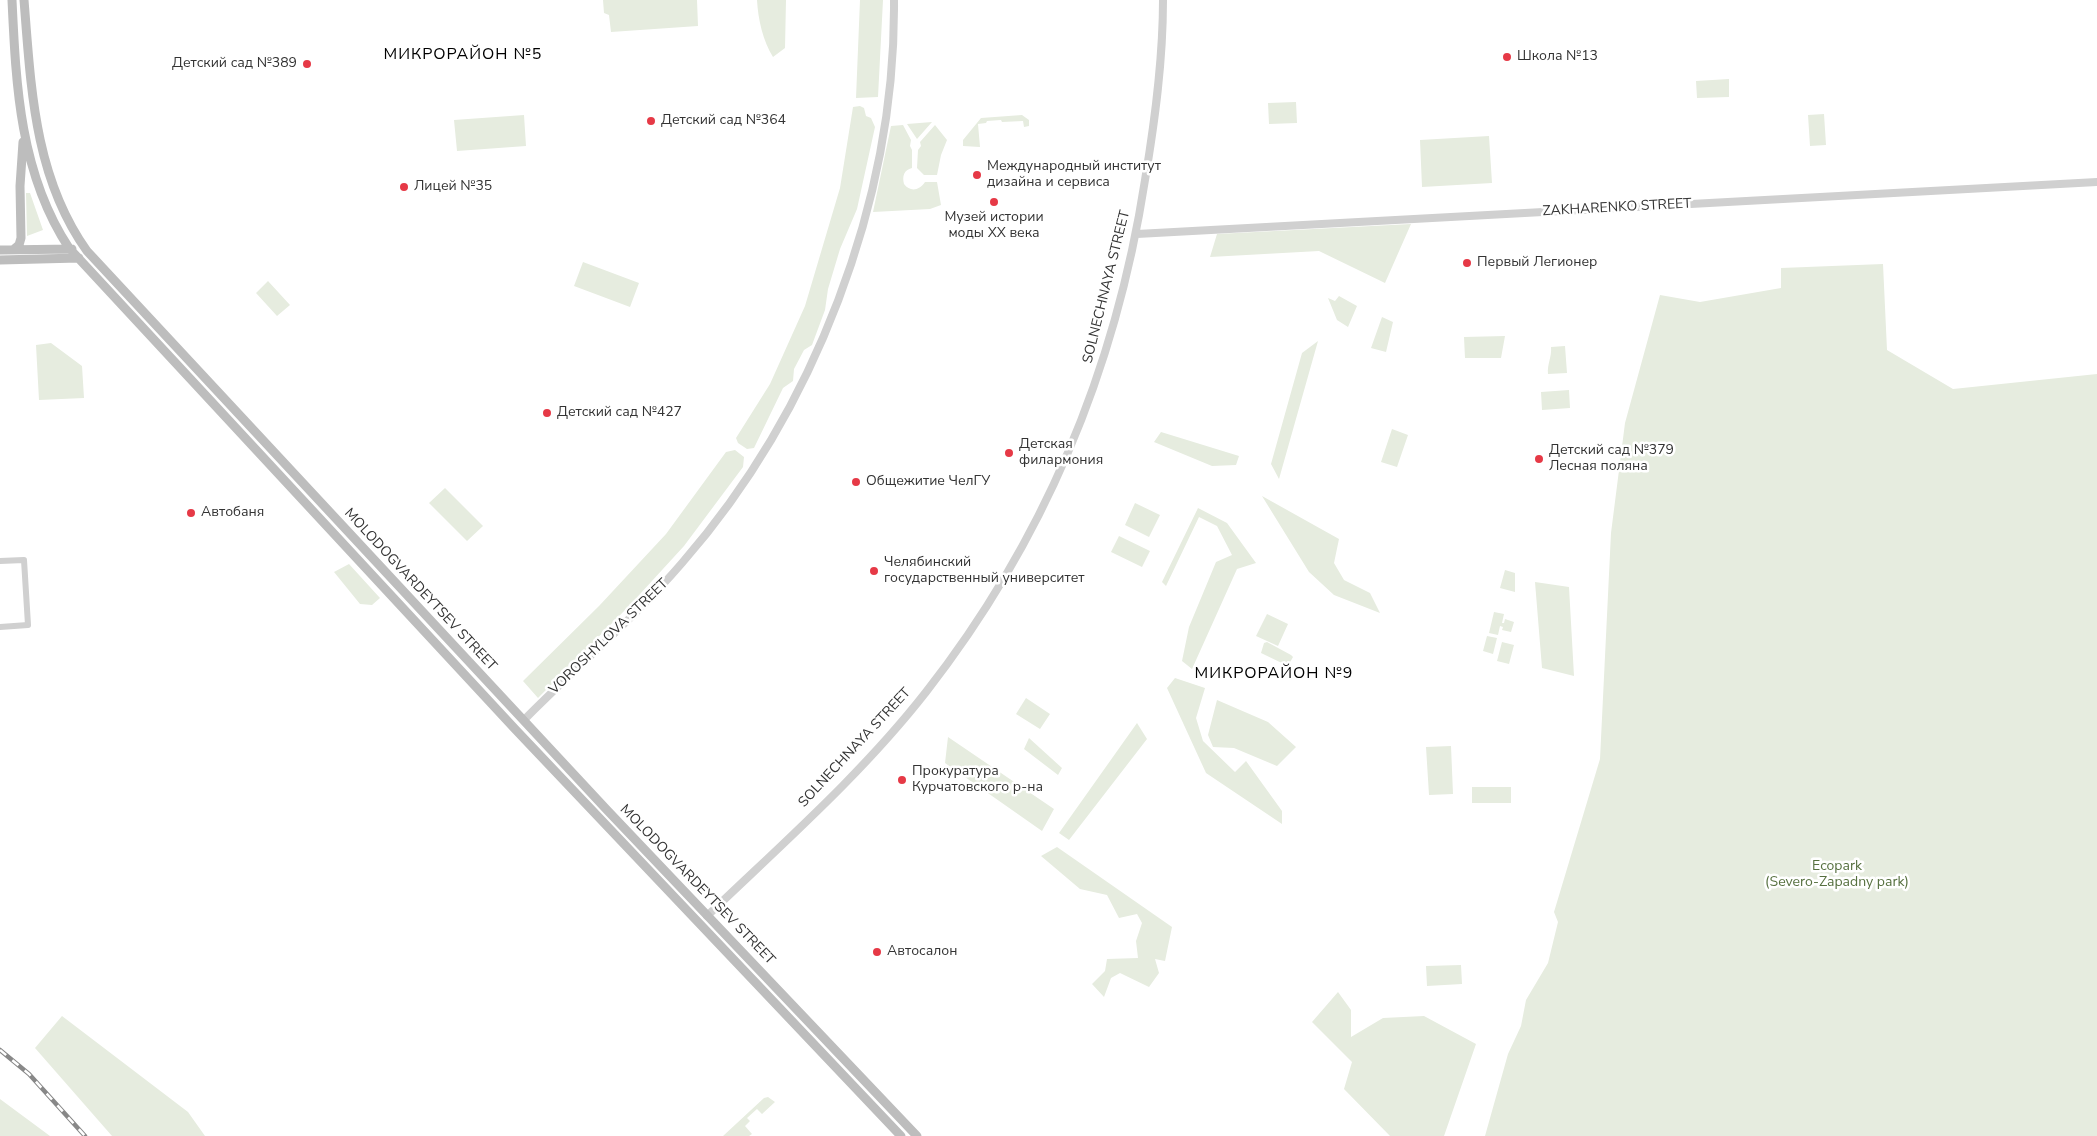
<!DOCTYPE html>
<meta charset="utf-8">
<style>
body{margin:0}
canvas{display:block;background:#fff}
</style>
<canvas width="2097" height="1136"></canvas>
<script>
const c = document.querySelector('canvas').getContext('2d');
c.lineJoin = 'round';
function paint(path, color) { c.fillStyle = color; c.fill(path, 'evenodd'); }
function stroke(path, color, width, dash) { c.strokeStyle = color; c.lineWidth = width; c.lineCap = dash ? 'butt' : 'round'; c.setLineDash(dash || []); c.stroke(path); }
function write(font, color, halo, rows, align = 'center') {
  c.font = font + ' "Nunito Sans",sans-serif'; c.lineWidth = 5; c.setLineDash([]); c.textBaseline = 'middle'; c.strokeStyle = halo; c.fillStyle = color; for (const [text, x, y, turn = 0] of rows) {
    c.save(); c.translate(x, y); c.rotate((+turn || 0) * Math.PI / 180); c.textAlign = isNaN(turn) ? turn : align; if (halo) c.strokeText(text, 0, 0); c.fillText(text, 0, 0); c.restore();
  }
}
const green = new Path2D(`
 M603 0H697L698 26 611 32 609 15 604 13Z
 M757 0H786L785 48 773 57C763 41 758 19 757 0Z
 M860 0H883L878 97 856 98Z
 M1729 79V97L1697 98 1696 81Z
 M1296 102 1297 123 1269 124 1268 103Z
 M860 106 864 108 866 116 871 118 875 127 857 209 840 249 828 289 825 310 812 345 804 350 794 369 793 381 783 388 754 448 747 449 738 443 736 438 770 384 805 306 840 188 853 107Z
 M1824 114 1826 145 1810 146 1808 115Z
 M524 115 526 146 457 151 454 120Z
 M1022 115 1029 120V126L1024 127 1023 121 1002 122 1001 120 987 121 986 123 978 124 980 147 963 146V140L981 118Z
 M932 122 917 139 907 124Z
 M903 125 911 140 910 146 912 150V168C904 170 902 176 904 184 910 192 919 191 925 182H937L941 205 930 209 873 212 891 126Z
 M935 125 947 140 941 155 937 175H924L917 168 918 150 921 146 920 142Z
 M1489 136 1492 183 1422 187 1420 140Z
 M26 193H30L43 230 27 236Z
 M1411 224 1385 283 1319 251 1210 257 1217 234Z
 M583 262 639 283 630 307 574 286Z
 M1883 264 1887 350 1953 389 2097 374V1136H1485L1508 1054 1521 1026 1526 1000 1548 963 1558 922 1554 912 1600 759 1611 533 1625 423 1660 295 1700 302 1781 288V268Z
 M268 281 290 305 277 316 256 293Z
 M1339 296 1357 306 1348 327 1337 320 1328 298 1335 301Z
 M1382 317 1393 322 1386 352 1371 348Z
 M1505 336 1501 358H1465L1464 337Z
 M1318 341 1279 479 1271 464 1302 353Z
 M51 343 82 366 84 398 39 400 36 345Z
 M1565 346 1567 373 1548 374C1547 364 1552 357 1551 347Z
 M1569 390 1570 408 1542 410 1541 392Z
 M1392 429 1408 435 1397 467 1381 462Z
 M1161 432 1239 456 1236 465 1212 466 1154 442Z
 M735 450 744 457 743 467 684 546 630 605 538 698 523 681 599 606 666 534 726 452Z
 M445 488 483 526 467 541 429 503Z
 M1262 496 1339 539 1334 563 1344 580 1370 593 1380 613 1334 595 1309 572Z
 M1135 503 1160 515 1149 537 1125 525Z
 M1198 508 1227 523 1256 563 1237 569 1192 669 1182 661 1189 627 1216 562 1232 555 1217 526 1199 517 1166 586 1162 582Z
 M1119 536 1150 551 1142 567 1111 552Z
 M349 564 380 598 372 605 360 604 334 572Z
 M1505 570 1515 573V592L1500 588Z
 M1535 582 1569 587 1574 676 1542 668Z
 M1494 612 1504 614 1502 623H1504L1505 619 1514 622 1511 632 1502 630 1503 627 1500 626 1498 635 1489 633Z
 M1267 614 1288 624 1278 646 1256 636Z
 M1487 636 1497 638 1493 654 1483 651Z
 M1267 642 1291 655 1293 657 1288 666 1261 653 1264 643Z
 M1502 642 1514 645 1509 664 1497 661Z
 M1175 678 1205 688 1196 718 1203 741 1235 772 1246 761 1282 811V824L1206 773 1167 688Z
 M1026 698 1050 714 1040 729 1016 714Z
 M1217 700 1268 722 1296 747 1277 766 1234 748 1213 747 1208 735Z
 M1137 723 1147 739 1069 840 1059 833Z
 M948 737 1054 809 1042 831 945 763Z
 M1029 738 1062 768 1058 775 1024 749Z
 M1451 746 1453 794 1429 795 1426 747Z
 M1472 787H1511V803H1472Z
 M1057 847 1172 927 1165 961 1155 959 1159 973 1149 987 1120 973 1111 978 1104 997 1092 984 1105 971 1107 959 1138 958 1136 941 1142 923 1137 914 1119 918 1107 895 1080 889 1041 856Z
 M1461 965 1462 984 1427 986 1426 966Z
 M1338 992 1351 1010V1037L1383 1018 1424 1016 1476 1044 1444 1136H1390L1344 1089 1352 1062 1312 1022Z
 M62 1016 188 1112 205 1136H112L35 1048Z
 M768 1097 775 1102 762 1114 757 1109 747 1118 750 1121 745 1126 752 1134 749 1136H723L764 1098Z
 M0 1099 50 1136H0Z`);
const minor = new Path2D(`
 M0 561 24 560 28 625 0 627`);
const tertiary = new Path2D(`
 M1137 234 2097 182
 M524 720C576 667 633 620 682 563 814 412 896 201 894 0
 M707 916C782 844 862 774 926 692 1044 541 1116 368 1145 180 1155 120 1163 61 1163 0`);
const secondary = new Path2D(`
 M12 0C16 86 20 174 69 248L515 729 901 1136
 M24 0C31 87 34 177 87 251L607 810 917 1136
 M0 250 72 249
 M13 250 19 245 21 238 20 186 23 142
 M0 260 79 258`);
const rail = new Path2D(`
 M0 1050 29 1074 85 1136`);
const markers = [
 [1507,57,5,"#e63946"],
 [307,64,5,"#e63946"],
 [651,121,5,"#e63946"],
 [977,175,5,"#e63946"],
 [404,187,5,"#e63946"],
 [994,202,5,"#e63946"],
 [1467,263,5,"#e63946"],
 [547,413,5,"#e63946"],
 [1009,453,5,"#e63946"],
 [1539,459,5,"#e63946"],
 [856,482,5,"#e63946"],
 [191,513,5,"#e63946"],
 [874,571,5,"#e63946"],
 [902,780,5,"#e63946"],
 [877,952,5,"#e63946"]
];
const poiNames = [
 ["Школа №13",1517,57],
 ["Детский сад №389",297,64,"right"],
 ["Детский сад №364",661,121],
 ["Международный институт",987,167],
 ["дизайна и сервиса",987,183],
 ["Лицей №35",414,187],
 ["Музей истории",994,218,"center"],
 ["моды XX века",994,234,"center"],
 ["Первый Легионер",1477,263],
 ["Детский сад №427",557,413],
 ["Детская",1019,445],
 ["филармония",1019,461],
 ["Детский сад №379",1549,451],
 ["Лесная поляна",1549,467],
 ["Общежитие ЧелГУ",866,482],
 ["Автобаня",201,513],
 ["Челябинский",884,563],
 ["государственный университет",884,579],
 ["Прокуратура",912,772],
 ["Курчатовского р-на",912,788],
 ["Автосалон",887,952]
];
const streetNames = [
 ["ZAKHARENKO STREET",1617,208,-3],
 ["SOLNECHNAYA STREET",1107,287,-76],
 ["MOLODOGVARDEYTSEV STREET",420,590,47],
 ["VOROSHYLOVA STREET",609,637,-44],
 ["SOLNECHNAYA STREET",855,748,-47],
 ["MOLODOGVARDEYTSEV STREET",697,885,46]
];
const parkNames = [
 ["Ecopark",1837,867],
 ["(Severo-Zapadny park)",1837,883]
];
const quarterNames = [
 ["МИКРОРАЙОН №5",463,55],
 ["МИКРОРАЙОН №9",1274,674]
];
paint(green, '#e6ecdf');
stroke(minor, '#d0d0d0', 6);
stroke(tertiary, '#d0d0d0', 8);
stroke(secondary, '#bdbdbd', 9);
stroke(rail, '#888', 4.5);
stroke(rail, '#fff', 2.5, [8]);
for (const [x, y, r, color] of markers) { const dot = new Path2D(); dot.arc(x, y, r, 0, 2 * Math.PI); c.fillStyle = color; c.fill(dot); stroke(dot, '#fff', 2); }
write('14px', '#333', '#fff', poiNames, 'left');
write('14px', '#333', '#fff', streetNames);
write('14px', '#56703f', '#fff', parkNames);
c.letterSpacing = '1px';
write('16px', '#000', '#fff', quarterNames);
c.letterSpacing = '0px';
</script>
